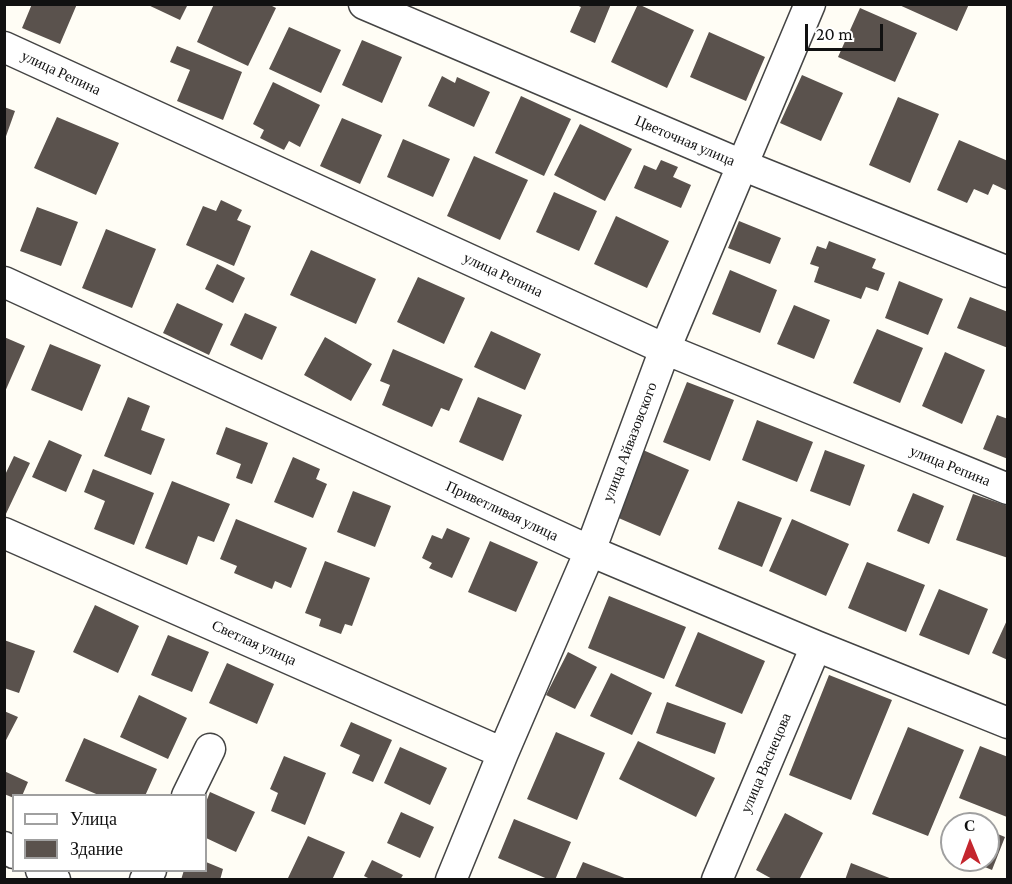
<!DOCTYPE html>
<meta charset="utf-8">
<style>
body{margin:0}
#map{position:relative;width:1012px;height:884px;overflow:hidden;background:#fffdf5;font-family:"Crimson Pro",serif}
canvas{display:block}
.frame{position:absolute;inset:0;border:6px solid #111;pointer-events:none}
.legend{position:absolute;left:12px;top:794px;width:195px;height:78px;box-sizing:border-box;background:#fff;border:2px solid #a0a0a0;margin:0;padding:8px 10px;list-style:none;font-size:18px;color:#111}
.legend li{display:flex;align-items:center;gap:12px;height:30px}
.legend b{width:30px;border:2px solid #a0a0a0}
.north{position:absolute;left:940px;top:812px;width:60px;height:60px;box-sizing:border-box;background:#fff;border:2px solid #a0a0a0;border-radius:50%;rotate:359deg;font-size:16px;font-weight:700;line-height:24px;text-align:center;color:#111}
.north::after{content:'';display:block;margin:auto;width:21px;height:27px;background:#c4262e;clip-path:polygon(50% 0,100% 100%,50% 72%,0 100%)}
.scale{position:absolute;left:805px;top:24px;width:78px;height:27px;box-sizing:border-box;border:3px solid #111;border-top:0;padding-left:8px;font-size:18px;line-height:21px;white-space:nowrap;color:#111;-webkit-text-stroke:4px #fff;paint-order:stroke}
</style>
<div id="map">
<canvas width="1012" height="884"></canvas>
<div class="frame"></div>
<ul class="legend">
<li><b style="height:8px;background:#fff"></b>Улица</li>
<li><b style="height:16px;background:#5a524d"></b>Здание</li>
</ul>
<div class="north">С</div>
<div class="scale">20 m</div>
</div>
<script>
const c = document.querySelector('canvas').getContext('2d');
c.lineJoin = 'round';
function paint(path, color) { c.fillStyle = color; c.fill(path, 'evenodd'); }
function stroke(path, color, width, dash) { c.strokeStyle = color; c.lineWidth = width; c.lineCap = dash ? 'butt' : 'round'; c.setLineDash(dash || []); c.stroke(path); }
function write(font, color, halo, rows, align = 'center') {
  c.font = font + ' "Crimson Pro",serif'; c.lineWidth = 6; c.setLineDash([]); c.textBaseline = 'middle'; c.strokeStyle = halo; c.fillStyle = color; for (const [text, x, y, turn = 0] of rows) {
    c.save(); c.translate(x, y); c.rotate((+turn || 0) * Math.PI / 180); c.textAlign = isNaN(turn) ? turn : align; if (halo) c.strokeText(text, 0, 0); c.fillText(text, 0, 0); c.restore();
  }
}
const building = new Path2D(`
 M32 4H77L60 44 22 28Z
 M146 4H188L180 20Z
 M214 4H268L276 8 248 66 197 42Z
 M574 4H611L595 43 570 32 581 7Z
 M638 4 694 30 667 88 611 62Z
 M897 4H969L957 31Z
 M860 8 917 33 895 82 838 57Z
 M289 27 341 50 321 93 269 69Z
 M709 32 765 57 746 101 690 77Z
 M362 40 402 57 382 103 342 85Z
 M177 46 242 72 223 120 177 101 190 70 170 62Z
 M802 75 843 93 821 141 780 123Z
 M442 76 455 83 457 77 490 92 474 127 428 106Z
 M273 82 320 105 300 147 289 141 284 150 260 138 264 130 253 124Z
 M521 96 571 119 544 176 495 153Z
 M898 97 939 114 910 183 869 165Z
 M4 107 15 111 5 139 4 138Z
 M57 117 119 143 96 195 34 168Z
 M342 118 382 135 360 184 320 166Z
 M580 124 632 149 605 201 554 175Z
 M403 139 450 159 433 197 387 177Z
 M959 140 1008 161V191L993 184 988 195 974 189 967 203 937 190Z
 M474 156 528 180 500 240 447 216Z
 M661 160 678 167 673 177 691 185 681 208 634 188 644 165 656 170Z
 M554 192 597 211 579 251 536 232Z
 M221 200 242 210 237 220 251 226 234 266 186 245 203 206 216 211Z
 M37 207 78 222 61 266 20 251Z
 M616 216 669 241 647 288 594 264Z
 M739 221 781 238 770 264 728 248Z
 M106 229 156 249 132 308 82 288Z
 M829 241 876 259 872 268 885 273 878 291 866 287 861 299 814 282 819 267 810 264 817 246 826 249Z
 M311 250 376 279 356 324 290 295Z
 M217 264 245 278 233 303 205 289Z
 M730 270 777 290 760 333 712 314Z
 M418 277 465 298 444 344 397 322Z
 M899 281 943 299 928 335 885 318Z
 M970 297 1008 312V348L957 328Z
 M177 303 223 324 209 355 163 333Z
 M794 305 830 320 814 359 777 344Z
 M245 313 277 327 262 360 230 345Z
 M877 329 923 348 900 403 853 383Z
 M491 331 541 354 525 390 474 367Z
 M4 337 25 346 4 394Z
 M325 337 372 364 351 401 304 375Z
 M50 344 101 365 82 411 31 390Z
 M393 349 463 379 449 411 441 408 432 427 382 405 390 385 380 381Z
 M945 352 985 370 962 424 922 406Z
 M687 382 734 400 710 461 663 442Z
 M128 397 150 406 141 430 165 439 151 475 104 456Z
 M478 397 522 415 503 461 459 442Z
 M997 415 1008 419V459L983 449Z
 M757 420 813 442 797 482 742 460Z
 M226 427 268 443 252 484 236 478 241 464 216 454Z
 M49 440 82 455 66 492 32 477Z
 M643 450 689 470 660 536 614 516Z
 M825 450 865 465 850 506 810 491Z
 M14 456 30 463 4 518V477Z
 M293 457 320 469 316 479 327 484 313 518 274 502Z
 M93 469 154 493 134 545 94 529 105 501 84 492Z
 M172 481 230 504 214 542 198 536 187 565 145 548Z
 M353 491 391 506 375 547 337 532Z
 M913 493 944 506 929 544 897 531Z
 M973 494 1008 506V558L956 540Z
 M738 501 782 518 762 567 718 549Z
 M236 519 307 548 291 588 275 581 272 589 234 573 237 566 220 559Z
 M792 519 849 544 826 596 769 571Z
 M447 528 470 538 452 578 429 568 432 563 422 558 432 535 442 539Z
 M490 541 538 562 516 612 468 592Z
 M325 561 370 578 352 626 345 624 341 634 319 626 321 619 305 613Z
 M867 562 925 585 906 632 848 608Z
 M939 589 988 609 969 655 919 635Z
 M609 596 686 627 664 679 588 648Z
 M95 605 139 626 118 673 73 652Z
 M1008 618V660L992 653Z
 M698 632 765 661 742 714 675 686Z
 M168 635 209 652 192 692 151 675Z
 M4 640 35 651 19 693 4 688Z
 M568 652 597 667 575 709 546 695Z
 M227 663 274 684 257 724 209 703Z
 M611 673 652 693 632 735 590 716Z
 M829 675 892 700 851 800 789 775Z
 M139 695 187 718 168 759 120 737Z
 M667 702 726 723 715 754 656 733Z
 M4 711 18 717 4 744Z
 M351 722 392 740 373 782 352 773 360 755 340 746Z
 M908 727 964 750 928 836 872 814Z
 M556 732 605 753 577 820 527 799Z
 M84 738 157 769 145 796H101L65 781Z
 M638 741 715 778 696 817 619 779Z
 M980 746 1008 757 1007 817 959 798Z
 M400 747 447 768 430 805 384 783Z
 M284 756 326 773 305 825 271 811 278 793 270 789Z
 M4 771 28 782 22 796H14V798L4 794Z
 M210 792 255 812 236 852 206 838V802Z
 M401 812 434 827 420 858 387 843Z
 M785 813 823 833 799 880H774L756 870Z
 M514 819 571 842 555 880H550L498 858Z
 M988 830 1005 837 992 870 968 860H988Z
 M308 836 345 852 332 880H292L288 878Z
 M372 860 403 875 400 880H372L364 876Z
 M206 862 223 869 220 880H181L184 870H206Z
 M583 862 627 879V880H575Z
 M851 863 892 879V880H845Z`);
const street = new Path2D(`
 M364 4 742 165 1008 272
 M4 47 665 349 1008 489
 M4 282 590 551 816 646 1008 723
 M4 533 503 753
 M187 796 210 749
 M4 847 14 853
 M41 870 55 880
 M145 880 151 870
 M451 880 503 753 590 551 665 349 810 4
 M717 880 816 646`);
const streetNames = [
 ["улица Репина",61,73,25],
 ["Цветочная улица",685,141,23],
 ["улица Репина",503,275,25],
 ["улица Айвазовского",630,442,-69],
 ["улица Репина",950,466,22],
 ["Приветливая улица",502,511,25],
 ["Светлая улица",254,643,24],
 ["улица Васнецова",766,763,-67]
];
paint(building, '#5a524d');
stroke(street, '#444', 33);
stroke(street, '#fff', 30);
write('15px', '#111', '#fff', streetNames);
</script>
